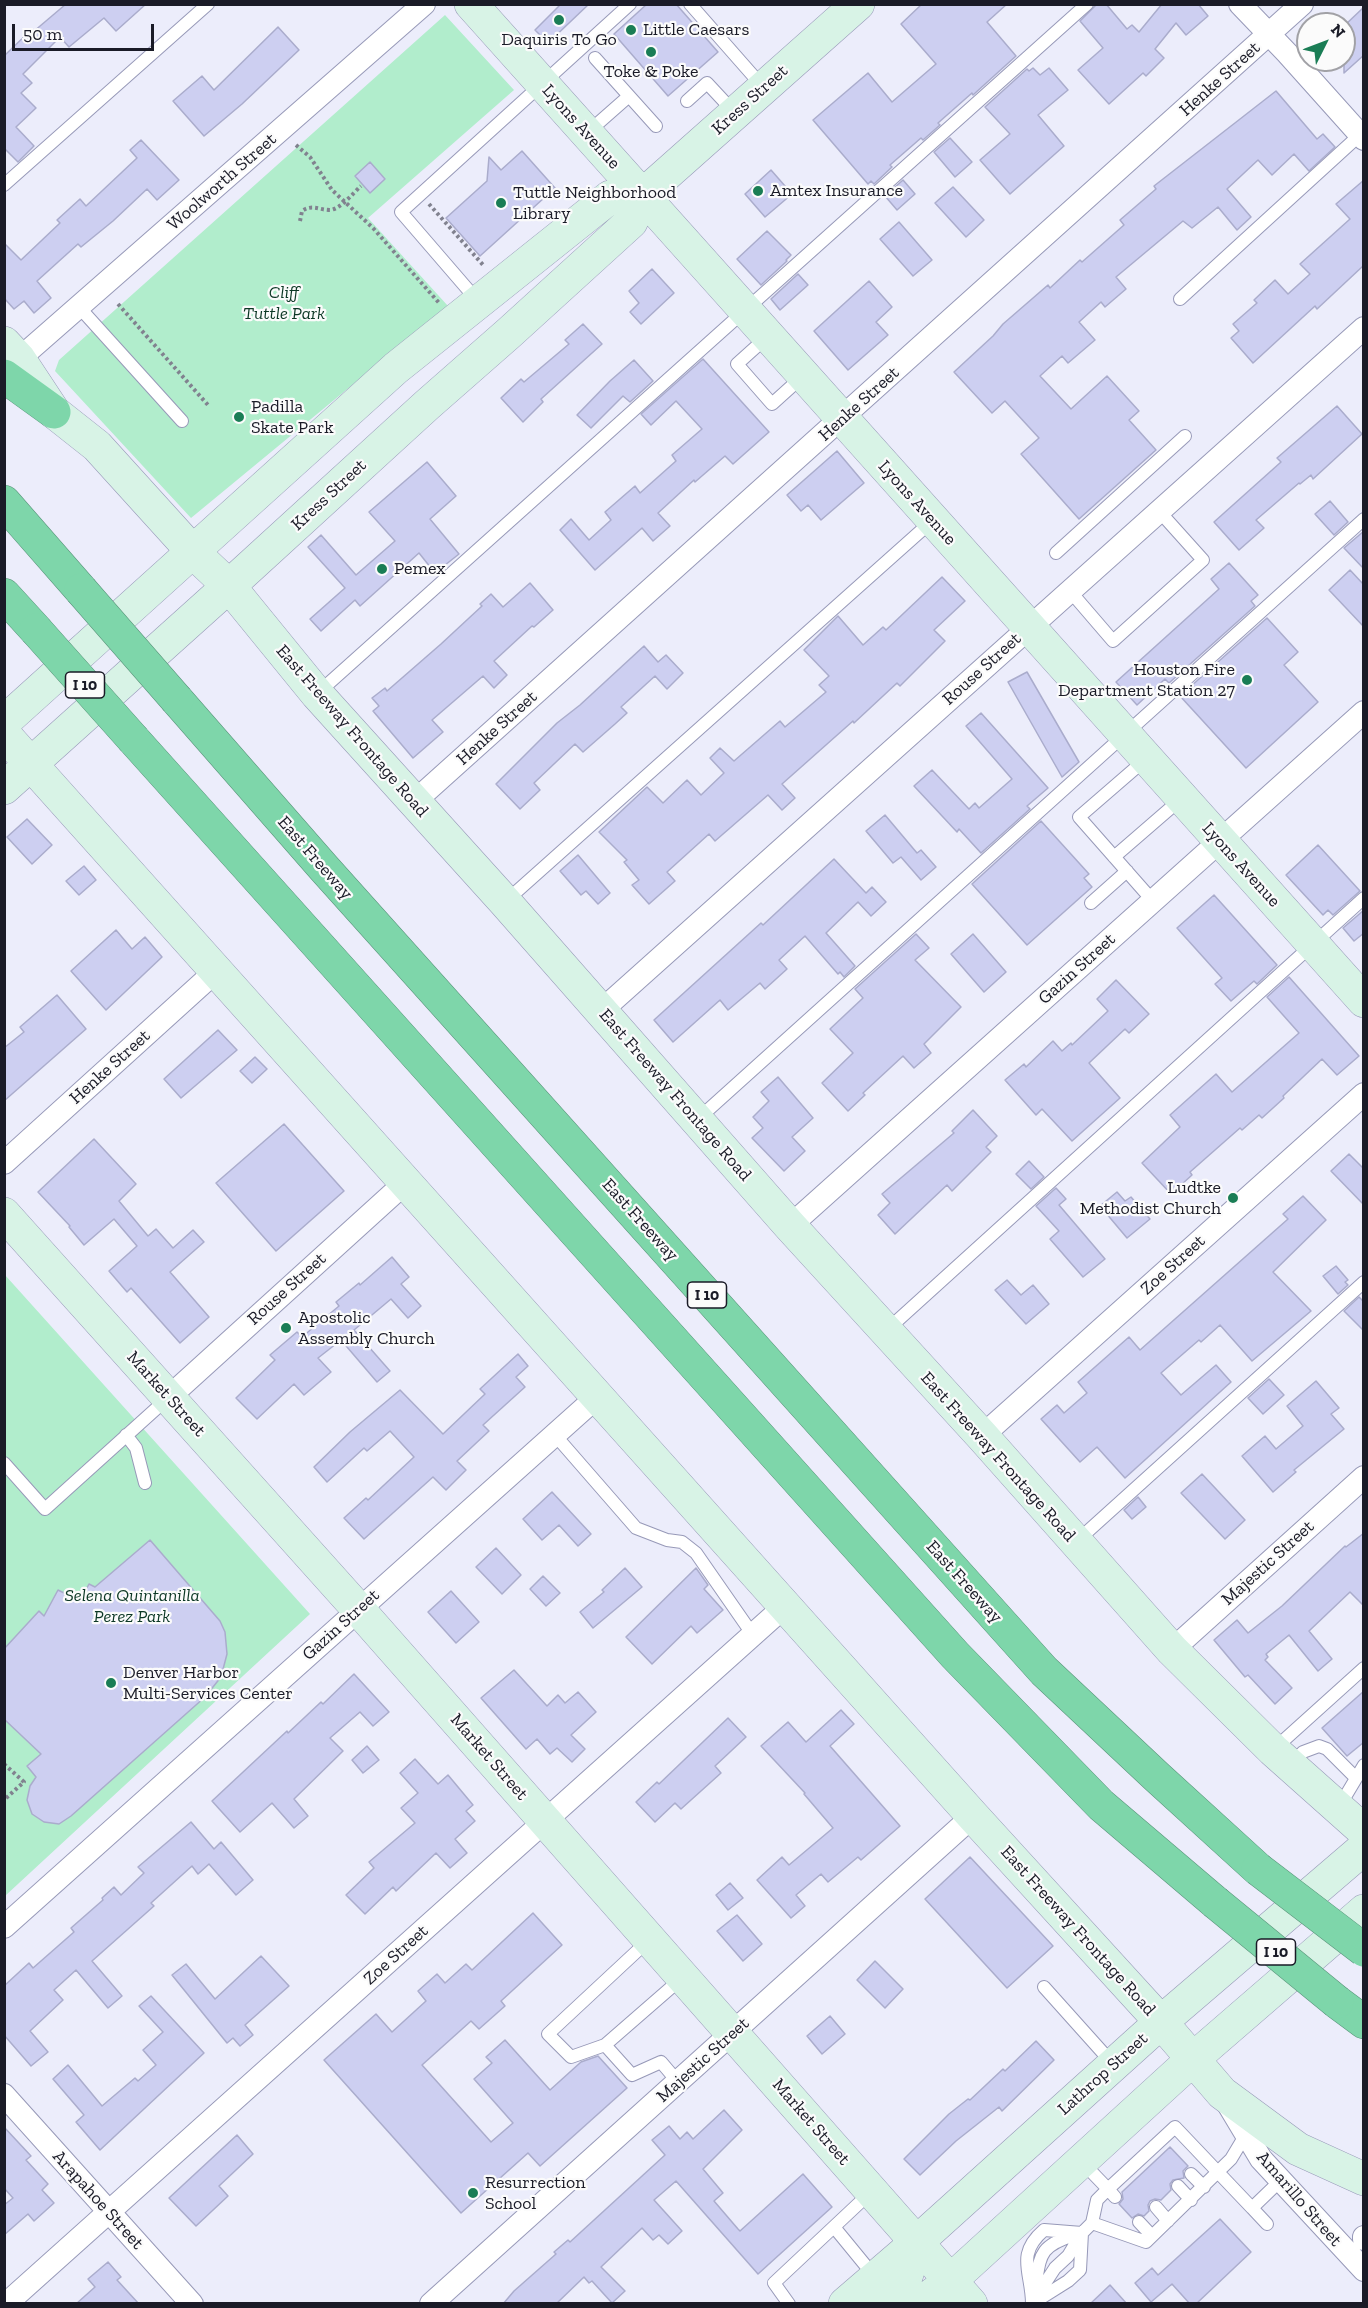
<!DOCTYPE html>
<style>
body{margin:0}
#map{position:relative;width:1368px;height:2308px;overflow:hidden;background:#ecedfb;font-family:"Zilla Slab",serif}
canvas{display:block}
.frame{position:absolute;inset:0;border:6px solid #1a1b27;pointer-events:none}
.north{position:absolute;left:1296px;top:12px;width:60px;height:60px;box-sizing:border-box;background:#fbfbfb;border:2px solid #a1a1a6;border-radius:50%;rotate:48deg;font-size:16px;font-weight:700;line-height:24px;text-align:center;color:#1a1b27}
.north::after{content:'';display:block;margin:auto;width:21px;height:27px;background:#1a7d55;clip-path:polygon(50% 0,100% 100%,50% 72%,0 100%)}
.scale{position:absolute;left:12px;top:24px;width:142px;height:27px;box-sizing:border-box;border:3px solid #1a1b27;border-top:0;padding-left:8px;font-size:18px;line-height:21px;white-space:nowrap;color:#1a1b27;-webkit-text-stroke:4px #fbfbfb;paint-order:stroke}
</style>
<div id="map">
<canvas width="1368" height="2308"></canvas>
<div class="frame"></div>
<div class="north">N</div>
<div class="scale">50 m</div>
</div>
<script>
const c = document.querySelector('canvas').getContext('2d');
c.lineJoin = 'round';
function paint(path, color) { c.fillStyle = color; c.fill(path, 'evenodd'); }
function stroke(path, color, width, dash) { c.strokeStyle = color; c.lineWidth = width; c.lineCap = dash ? 'butt' : 'round'; c.setLineDash(dash || []); c.stroke(path); }
function write(font, color, halo, rows, align = 'center') {
  c.font = font + ' "Zilla Slab",serif'; c.lineWidth = 4.5; c.setLineDash([]); c.textBaseline = 'middle'; c.strokeStyle = halo; c.fillStyle = color; for (const [text, x, y, turn = 0] of rows) {
    c.save(); c.translate(x, y); c.rotate((+turn || 0) * Math.PI / 180); c.textAlign = isNaN(turn) ? turn : align; if (halo) c.strokeText(text, 0, 0); c.fillText(text, 0, 0); c.restore();
  }
}
const green = new Path2D(`
 M445 15 514 90 368 218 448 306 191 518 55 371 59 360Z
 M5 1275 310 1614 5 1896Z`);
const building = new Path2D(`
 M66 4H146L116 31 104 18 69 47 60 37 23 74 32 83 21 93 36 108 16 127 34 146 18 162 4 148V56L31 30 33 32Z
 M561 4H589L548 43 535 30Z
 M647 4H676L718 52 668 96 614 34Z
 M922 4H1007L987 22 1016 56 973 95 972 93 938 123 940 125 923 140 921 138 890 165 892 167 874 184 871 181 868 184 813 120 868 73 892 102 936 64 901 24Z
 M1097 4H1106L1127 29 1132 25 1139 32 1162 4H1198L1208 16 1186 35 1176 23 1155 49 1164 58 1146 76 1143 73 1109 104 1078 70 1103 48 1080 21Z
 M1364 7V55L1344 73V26Z
 M278 27 299 50 242 104 204 136 173 101 202 76 214 90Z
 M1033 68 1040 75 1049 68 1068 90 1038 115 1064 146 1010 194 980 160 1010 134 985 107 1027 69 1029 71Z
 M1276 91 1317 139 1323 134 1335 147 1309 171 1294 154 1272 175 1258 160 1227 189 1251 217 1237 230 1218 207 1192 228 1183 221 1116 277 1126 289 1105 307 1101 302 1079 322 1095 340 1068 363 1062 356 1040 376 1071 409 1107 376 1139 411 1129 420 1156 450 1079 519 1021 454 1039 438 1005 401 992 413 954 372 993 336 1003 324 1048 285 1050 288 1080 260 1082 262 1124 225 1120 220 1156 189 1154 186Z
 M950 138 972 162 955 177 934 152Z
 M141 140 179 180 157 200 147 189 113 221 81 247 78 244 37 281 51 298 34 313 24 301 14 309 4 298V243L21 260 60 223 57 220 80 199 86 206 137 158 130 150Z
 M522 151 555 188 480 256 446 218 487 181 489 157 501 170Z
 M370 162 385 179 370 193 355 176Z
 M771 170 792 194 765 217 745 194Z
 M903 180 915 194 897 210 885 196Z
 M1364 180 1363 266 1317 309 1315 306 1253 363 1231 338 1239 331 1233 324 1257 303 1254 300 1275 280 1288 294 1310 274 1300 264 1350 219 1336 204Z
 M953 187 984 220 966 237 935 203Z
 M899 222 932 260 913 276 880 239Z
 M767 231 791 255 786 260 787 261 761 285 737 259Z
 M652 269 674 293 641 324 630 312 639 303 629 291Z
 M798 274 808 285 780 310 771 299Z
 M869 281 892 307 876 322 888 335 848 370 814 331Z
 M583 324 602 344 541 399 543 402 523 422 501 398 521 379 524 382 569 344 565 340Z
 M703 359 769 432 733 464 725 456 695 482 694 480 658 513 670 526 653 541 642 528 595 570 560 530 571 519 589 540 611 520 605 512 635 486 640 493 676 461 672 455 702 429 676 401 651 425 641 414Z
 M634 360 653 381 630 402 623 396 591 428 577 415 610 381Z
 M1337 406 1362 434 1313 479 1311 475 1300 484 1299 483 1256 520 1264 528 1239 550 1214 522 1281 462 1277 458Z
 M837 451 864 483 821 520 808 505 801 511 787 495Z
 M427 462 456 496 430 519 459 554 435 573 419 553 360 606 355 600 321 631 310 619 345 588 308 547 321 535 356 575 395 541 369 512Z
 M1330 501 1348 522 1334 535 1315 514Z
 M1364 531V569L1344 548Z
 M1229 563 1258 595 1251 601 1255 606 1169 683 1165 679 1137 705 1116 682 1219 589 1211 579Z
 M1350 570 1364 585V627L1329 590Z
 M942 577 965 601 934 630 945 641 900 686 897 683 854 723 853 721 782 784 795 798 782 810 768 795 715 841 709 834 667 872 675 881 649 904 632 885 639 880 624 862 627 860 599 832 647 787 663 803 687 780 701 795 724 773 710 758 720 748 734 761 780 721 785 727 826 692 819 685 829 676 804 650 838 616 863 645 883 627 886 630Z
 M530 583 553 610 534 627 532 626 494 661 507 675 494 688 483 676 432 720 443 732 413 758 373 711 379 706 372 698 385 688 387 691 441 644 482 606 480 604 491 594 503 607Z
 M1267 618 1298 652 1284 665 1318 702 1246 768 1180 696Z
 M644 646 658 662 666 655 683 673 667 689 655 676 644 686 621 707 627 713 615 724 583 752 575 744 534 783 540 790 520 809 496 784 557 723 580 705Z
 M1027 672 1079 762 1062 777 1008 682Z
 M981 713 1048 788 1027 806 1030 809 981 853 959 829 957 832 914 786 932 770 969 809 975 803 979 808 1012 779 966 726Z
 M885 815 917 853 921 850 936 867 921 880 901 857 893 863 866 831Z
 M27 819 52 845 32 864 7 837Z
 M1041 821 1089 874 1084 878 1092 887 1027 945 972 884Z
 M1318 845 1360 891 1333 915 1328 910 1323 915 1286 875Z
 M578 855 610 893 598 904 586 891 581 895 560 871Z
 M834 859 866 893 872 887 886 902 871 916 858 902 826 933 855 966 844 977 840 972 838 974 805 936 779 960 787 969 765 989 760 983 728 1010 720 1000 673 1042 654 1020 761 923 763 925Z
 M84 866 96 880 79 895 66 881Z
 M1214 895 1277 965 1257 984 1254 981 1231 1001 1215 984 1222 978 1177 928Z
 M1364 910V933L1354 941 1343 928Z
 M116 930 132 949 145 937 162 957 106 1010 71 971Z
 M916 934 929 948 915 960 961 1007 924 1044 931 1053 914 1068 903 1056 863 1093 865 1095 848 1111 822 1083 853 1053 830 1029 863 998 855 989Z
 M973 934 1006 972 984 992 951 954Z
 M1289 977 1359 1056 1337 1075 1322 1059 1283 1096 1284 1098 1262 1118 1259 1115 1242 1130 1240 1128 1190 1172 1192 1175 1171 1194 1142 1163 1180 1127 1170 1115 1216 1074 1232 1092 1299 1033 1267 997Z
 M1116 980 1149 1014 1129 1033 1125 1029 1089 1063 1120 1098 1072 1141 1042 1109 1036 1115 1005 1080 1024 1064 1026 1067 1053 1041 1062 1051 1071 1043 1072 1045 1108 1011 1097 999Z
 M57 995 86 1029 4 1101V1048L24 1032 20 1027Z
 M218 1030 237 1050 181 1098 164 1079Z
 M255 1057 267 1069 252 1083 240 1071Z
 M778 1077 813 1118 792 1137 805 1151 784 1171 752 1138 763 1128 753 1117 769 1101 761 1092Z
 M973 1110 997 1136 986 1147 991 1152 952 1191 947 1185 895 1234 878 1215 890 1203 882 1194 954 1133 952 1131Z
 M284 1124 344 1191 276 1251 216 1183Z
 M94 1139 136 1184 119 1201 148 1236 156 1229 173 1248 193 1230 204 1242 170 1272 209 1317 180 1343 131 1288 127 1292 109 1271 137 1246 114 1219 84 1245 69 1227 70 1226 38 1192Z
 M1349 1154 1364 1169V1205L1331 1171Z
 M1029 1161 1044 1177 1031 1189 1016 1174Z
 M1056 1188 1066 1199 1059 1205 1105 1259 1083 1277 1050 1239 1059 1231 1036 1206Z
 M1117 1192 1125 1201 1131 1197 1150 1219 1127 1238 1100 1206Z
 M1303 1196 1326 1220 1273 1272 1311 1311 1252 1361 1220 1325 1201 1342 1199 1340 1161 1373 1181 1395 1216 1365 1231 1382 1125 1478 1097 1447 1080 1462 1041 1419 1057 1405 1064 1413 1087 1393 1078 1382 1129 1337 1140 1350 1288 1219 1283 1214Z
 M392 1257 409 1277 401 1284 421 1306 408 1318 391 1299 354 1330 390 1371 377 1382 341 1340 318 1358 331 1372 304 1395 294 1384 257 1419 236 1398 275 1360 270 1355 297 1332 302 1337 339 1306 336 1302 359 1283 360 1285Z
 M1336 1266 1348 1280 1345 1282 1348 1285 1338 1294 1323 1276Z
 M1007 1280 1021 1295 1033 1285 1049 1304 1026 1324 995 1290Z
 M1359 1297 1364 1302V1331L1344 1311Z
 M518 1354 528 1366 516 1377 525 1387 483 1425 489 1431 457 1461 466 1470 446 1490 433 1477 364 1539 344 1518 366 1498 368 1500 414 1457 390 1431 367 1451 364 1448 327 1482 314 1467 350 1432 400 1390 443 1434 485 1394 480 1389Z
 M1269 1379 1284 1395 1263 1414 1248 1398Z
 M1316 1381 1339 1408 1331 1414 1344 1429 1294 1470 1296 1472 1273 1492 1242 1456 1265 1436 1276 1449 1303 1426 1287 1406Z
 M1202 1474 1245 1520 1225 1539 1181 1493Z
 M552 1492 591 1534 578 1546 559 1525 542 1540 523 1519Z
 M1138 1497 1146 1507 1132 1519 1124 1510Z
 M1364 1533V1606L1350 1592 1309 1631 1332 1659 1318 1671 1289 1635 1266 1654 1268 1657 1265 1660 1292 1688 1275 1704 1248 1675 1245 1677 1214 1640 1237 1620 1248 1633 1282 1606 1345 1546 1346 1547Z
 M150 1540 220 1621 225 1632 227 1654 221 1677 205 1697 71 1816 59 1824 44 1822 32 1814 27 1800 30 1786 36 1777 27 1766 41 1754 4 1719V1649L39 1611 44 1616 58 1590 80 1601 89 1584 95 1587Z
 M496 1548 521 1575 502 1594 476 1567Z
 M625 1568 642 1587 593 1628 580 1612 604 1592 602 1590Z
 M696 1568 708 1585 704 1589 723 1610 697 1633 691 1626 652 1664 626 1637Z
 M543 1576 560 1593 546 1606 530 1589Z
 M451 1591 479 1622 456 1643 428 1612Z
 M514 1670 547 1706 558 1695 565 1703 578 1692 596 1712 571 1735 585 1749 572 1762 557 1748 550 1754 537 1739 526 1749 481 1698Z
 M354 1674 389 1712 373 1726 360 1712 330 1738 343 1751 294 1799 308 1816 294 1828 272 1803 240 1832 212 1801 287 1731 288 1733 321 1702 323 1704Z
 M1364 1691V1742L1347 1756 1322 1728Z
 M841 1710 854 1724 830 1746 900 1826 861 1860 858 1857 828 1882 821 1874 796 1895 805 1906 791 1918 757 1880 782 1857 789 1865 833 1828 804 1794 805 1793 761 1746 788 1722 806 1742Z
 M728 1718 746 1737 715 1766 721 1773 681 1809 675 1803 655 1822 636 1802 657 1782 659 1784Z
 M367 1746 379 1760 363 1773 352 1760Z
 M415 1759 438 1784 448 1775 473 1805 466 1811 475 1821 455 1839 467 1853 450 1868 436 1853 396 1891 393 1887 365 1914 346 1895 374 1868 369 1862 415 1823 401 1808 418 1793 400 1773Z
 M191 1822 214 1849 221 1842 253 1880 236 1895 209 1864 198 1874 192 1866 151 1903 154 1906 92 1961 122 1996 108 2008 76 1970 54 1990 63 2000 30 2031 48 2052 31 2066 4 2035V1986L29 1963 33 1968 74 1932 71 1928 103 1900 102 1898 114 1887 121 1895 144 1873 138 1867Z
 M970 1857 1053 1946 1007 1988 925 1899Z
 M730 1883 743 1898 728 1910 716 1895Z
 M533 1913 562 1945 501 2001 505 2006 479 2029 471 2021 422 2065 491 2142 513 2123 474 2079 492 2063 486 2057 505 2040 550 2090 581 2062 598 2056 627 2088 540 2166 528 2153 461 2213 324 2060 376 2014 392 2032 426 2001 418 1991 437 1974 445 1983 466 1964 472 1970Z
 M737 1915 762 1944 743 1961 717 1931Z
 M261 1956 289 1986 245 2025 253 2035 240 2046 233 2038 227 2043 172 1975 186 1964 215 1999Z
 M875 1961 903 1989 885 2008 857 1980Z
 M151 1996 204 2053 100 2150 76 2122 84 2115 53 2079 68 2065 102 2106 135 2078 138 2081 156 2065 143 2050 163 2032 139 2006Z
 M830 2016 845 2034 822 2054 807 2036Z
 M1036 2041 1054 2060 1002 2111 999 2107 956 2141 920 2175 904 2159 949 2114 968 2099 970 2100 1003 2069 1005 2071Z
 M724 2110 742 2130 703 2169 723 2193 714 2201 738 2229 740 2231 803 2174 832 2207 758 2274 676 2181 654 2200 682 2231 668 2244 659 2235 653 2240 642 2228 601 2267 625 2291 612 2303 592 2281 589 2283 584 2277 556 2304H503L514 2291 556 2254 554 2252 568 2240 570 2242 665 2155 652 2140 669 2126 680 2139 687 2132 693 2139Z
 M4 2127 31 2156 26 2160 48 2184 42 2190 54 2203 34 2221 28 2214 4 2235V2205L13 2198 4 2188Z
 M237 2135 253 2154 219 2186 228 2196 196 2226 169 2198Z
 M1170 2147 1188 2166 1183 2171 1184 2178 1173 2180 1170 2184 1171 2190 1161 2200 1155 2199 1150 2201 1148 2205 1149 2211 1144 2216 1138 2214 1132 2218 1119 2204 1123 2199 1122 2192Z
 M1220 2219 1251 2252 1196 2304H1190L1172 2284 1151 2302 1135 2283 1152 2268 1158 2275Z
 M108 2262 121 2277 117 2280 139 2304H76L95 2287 88 2279Z
 M1110 2285 1127 2304H1090Z`);
const path = new Path2D(`
 M296 145 310 157 332 190 373 228 440 304
 M429 204 484 266
 M300 221 302 211C312 204 319 210 330 210 341 209 353 193 361 186
 M118 304 208 405
 M4 1764 24 1782 4 1800`);
const lane = new Path2D(`
 M690 4 763 87
 M595 58 656 126
 M687 101 707 83 734 112
 M587 133 629 96
 M4 185 208 4
 M1180 299 1363 132
 M480 300 470 292 401 212 630 4
 M79 307 182 421
 M767 337 737 364 772 404 803 376
 M1056 553 1185 436
 M1070 591 1113 641 1203 560 1159 511
 M319 692 1087 4
 M1146 759 1079 817 1153 901
 M1114 857 1181 799
 M506 901 932 521
 M1091 903 1127 871
 M698 1119 1364 519
 M887 1330 1364 898
 M126 1435 136 1448 145 1483
 M555 1435 636 1528 667 1540 682 1542 696 1553 753 1635
 M4 1463 45 1509 168 1398
 M1077 1541 1364 1282
 M1273 1750 1364 1668
 M1291 1764 1303 1752 1319 1746 1327 1749 1355 1777
 M1339 1807 1364 1765
 M649 1940 548 2034 571 2057 605 2045 682 1978
 M1044 1987 1113 2064
 M605 2045 632 2075 661 2062 678 2082
 M1191 2174 1204 2187
 M1178 2186 1191 2200
 M1115 2197 1108 2189 1175 2127 1252 2208 1280 2181
 M1156 2207 1168 2221
 M1252 2208 1267 2224
 M1139 2222 1152 2236
 M1092 2223 1146 2242 1231 2159 1246 2134
 M834 2227 875 2277
 M1034 2293C1041 2257 1036 2247 1074 2235
 M1036 2297 1055 2268 1068 2256 1080 2236
 M1033 2303 1068 2281 1080 2270 1082 2233
 M789 2304 774 2283 871 2192
 M1032 2304C1032 2272 1015 2255 1044 2230L1082 2233 1092 2223 1097 2200 1108 2189 1082 2162`);
const street = new Path2D(`
 M1240 4 1287 53 1364 139
 M19 359 424 4
 M414 802 1302 4
 M601 1011 1364 328
 M4 1163 216 971
 M790 1226 1364 712
 M169 1397 406 1182
 M982 1436 1364 1094
 M1172 1650 1364 1477
 M4 1927 598 1396
 M4 2095 192 2304
 M1228 2104 1261 2159 1364 2270
 M1364 2237V2239
 M6 2304 785 1606
 M431 2304 973 1816`);
const secondary = new Path2D(`
 M471 4 1364 1001
 M4 343 19 359 54 412 97 446 194 553 229 586 317 694 505 902 790 1226 982 1436 1172 1650 1273 1750 1364 1831
 M4 722 396 368 610 197 643 195
 M4 734 973 1816 1161 2022 1222 2093 1298 2149 1364 2179
 M4 788 241 575 427 405 509 333 631 222 643 195 858 4
 M4 1214 359 1610 971 2304
 M845 2304 917 2242 1161 2022 1364 1848
 M884 2304 905 2280 913 2255
 M920 2304 950 2281 1193 2059 1364 1911`);
const highway = new Path2D(`
 M4 376 54 412
 M4 502 81 590
 M4 595 36 630
 M177 700 323 867 1044 1671 1157 1777 1258 1869
 M134 740 955 1655 1101 1805 1215 1902
 M1337 2002 1364 2022`);
const highwayBridge = new Path2D(`
 M81 590 177 700
 M36 630 134 740
 M1258 1869 1364 1950
 M1215 1902 1337 2002`);
const markers = [
 [559,20,6,"#1a7d55"],
 [631,30,6,"#1a7d55"],
 [651,52,6,"#1a7d55"],
 [758,191,6,"#1a7d55"],
 [501,203,6,"#1a7d55"],
 [239,417,6,"#1a7d55"],
 [382,569,6,"#1a7d55"],
 [1247,680,6,"#1a7d55"],
 [1233,1198,6,"#1a7d55"],
 [286,1328,6,"#1a7d55"],
 [111,1683,6,"#1a7d55"],
 [473,2193,6,"#1a7d55"]
];
const shields = [
 [85,685,39],
 [707,1295,39],
 [1276,1952,39]
];
const shieldNames = [
 ["I 10",85,685],
 ["I 10",707,1295],
 ["I 10",1276,1952]
];
const poiNames = [
 ["Little Caesars",643,30],
 ["Daquiris To Go",559,40,"center"],
 ["Toke & Poke",651,72,"center"],
 ["Amtex Insurance",770,191],
 ["Tuttle Neighborhood",513,193],
 ["Library",513,214],
 ["Padilla",251,407],
 ["Skate Park",251,428],
 ["Pemex",394,569],
 ["Houston Fire",1235,670,"right"],
 ["Department Station 27",1235,691,"right"],
 ["Ludtke",1221,1188,"right"],
 ["Methodist Church",1221,1209,"right"],
 ["Apostolic",298,1318],
 ["Assembly Church",298,1339],
 ["Denver Harbor",123,1673],
 ["Multi-Services Center",123,1694],
 ["Resurrection",485,2183],
 ["School",485,2204]
];
const streetNames = [
 ["Henke Street",1220,79,-42],
 ["Kress Street",750,100,-42],
 ["Lyons Avenue",581,127,48],
 ["Woolworth Street",222,182,-41],
 ["Henke Street",859,404,-42],
 ["Kress Street",329,495,-43],
 ["Lyons Avenue",917,503,48],
 ["Rouse Street",982,669,-42],
 ["Henke Street",497,728,-42],
 ["East Freeway Frontage Road",352,731,49],
 ["East Freeway",315,858,49],
 ["Lyons Avenue",1241,865,48],
 ["Gazin Street",1077,969,-42],
 ["Henke Street",110,1067,-42],
 ["East Freeway Frontage Road",675,1095,49],
 ["East Freeway",640,1220,48],
 ["Zoe Street",1173,1265,-42],
 ["Rouse Street",287,1289,-42],
 ["Market Street",166,1394,48],
 ["East Freeway Frontage Road",998,1457,48],
 ["Majestic Street",1268,1563,-42],
 ["East Freeway",964,1582,48],
 ["Gazin Street",341,1625,-42],
 ["Market Street",489,1757,49],
 ["East Freeway Frontage Road",1078,1931,48],
 ["Zoe Street",396,1955,-42],
 ["Majestic Street",703,2060,-42],
 ["Lathrop Street",1103,2074,-42],
 ["Market Street",811,2122,49],
 ["Amarillo Street",1299,2199,49],
 ["Arapahoe Street",98,2200,48]
];
const parkNames = [
 ["Cliff",284,293],
 ["Tuttle Park",284,314],
 ["Selena Quintanilla",132,1596],
 ["Perez Park",132,1617]
];
paint(green, '#b1edcc');
paint(building, '#cdcff1');
stroke(building, '#aaaccc', 1.5);
stroke(lane, '#9799b8', 14);
stroke(street, '#9799b8', 24);
stroke(secondary, '#9799b8', 34);
stroke(highway, '#5b957c', 34);
stroke(path, '#81828f', 4, [3, 3]);
stroke(lane, '#fff', 12);
stroke(street, '#fff', 22);
stroke(secondary, '#d8f3e6', 33);
stroke(highway, '#7ed6aa', 33);
stroke(highwayBridge, '#5b957c', 34, []);
stroke(highwayBridge, '#7ed6aa', 33);
for (const [x, y, r, color] of markers) { const dot = new Path2D(); dot.arc(x, y, r, 0, 2 * Math.PI); c.fillStyle = color; c.fill(dot); stroke(dot, '#fbfbfb', 2); }
for (const [x, y, w] of shields) { const box = new Path2D(); box.roundRect(x - w / 2, y - 13, w, 26, 4.5); c.fillStyle = '#fbfbfb'; c.fill(box); stroke(box, '#1a1b27', 1.5); }
write('bold 16px', '#1a1b27', null, shieldNames);
write('18px', '#1a1b27', '#fbfbfb', poiNames, 'left');
write('18px', '#1a1b27', '#fbfbfb', streetNames);
write('italic 18px', '#0c3825', '#fbfbfb', parkNames);
</script>
